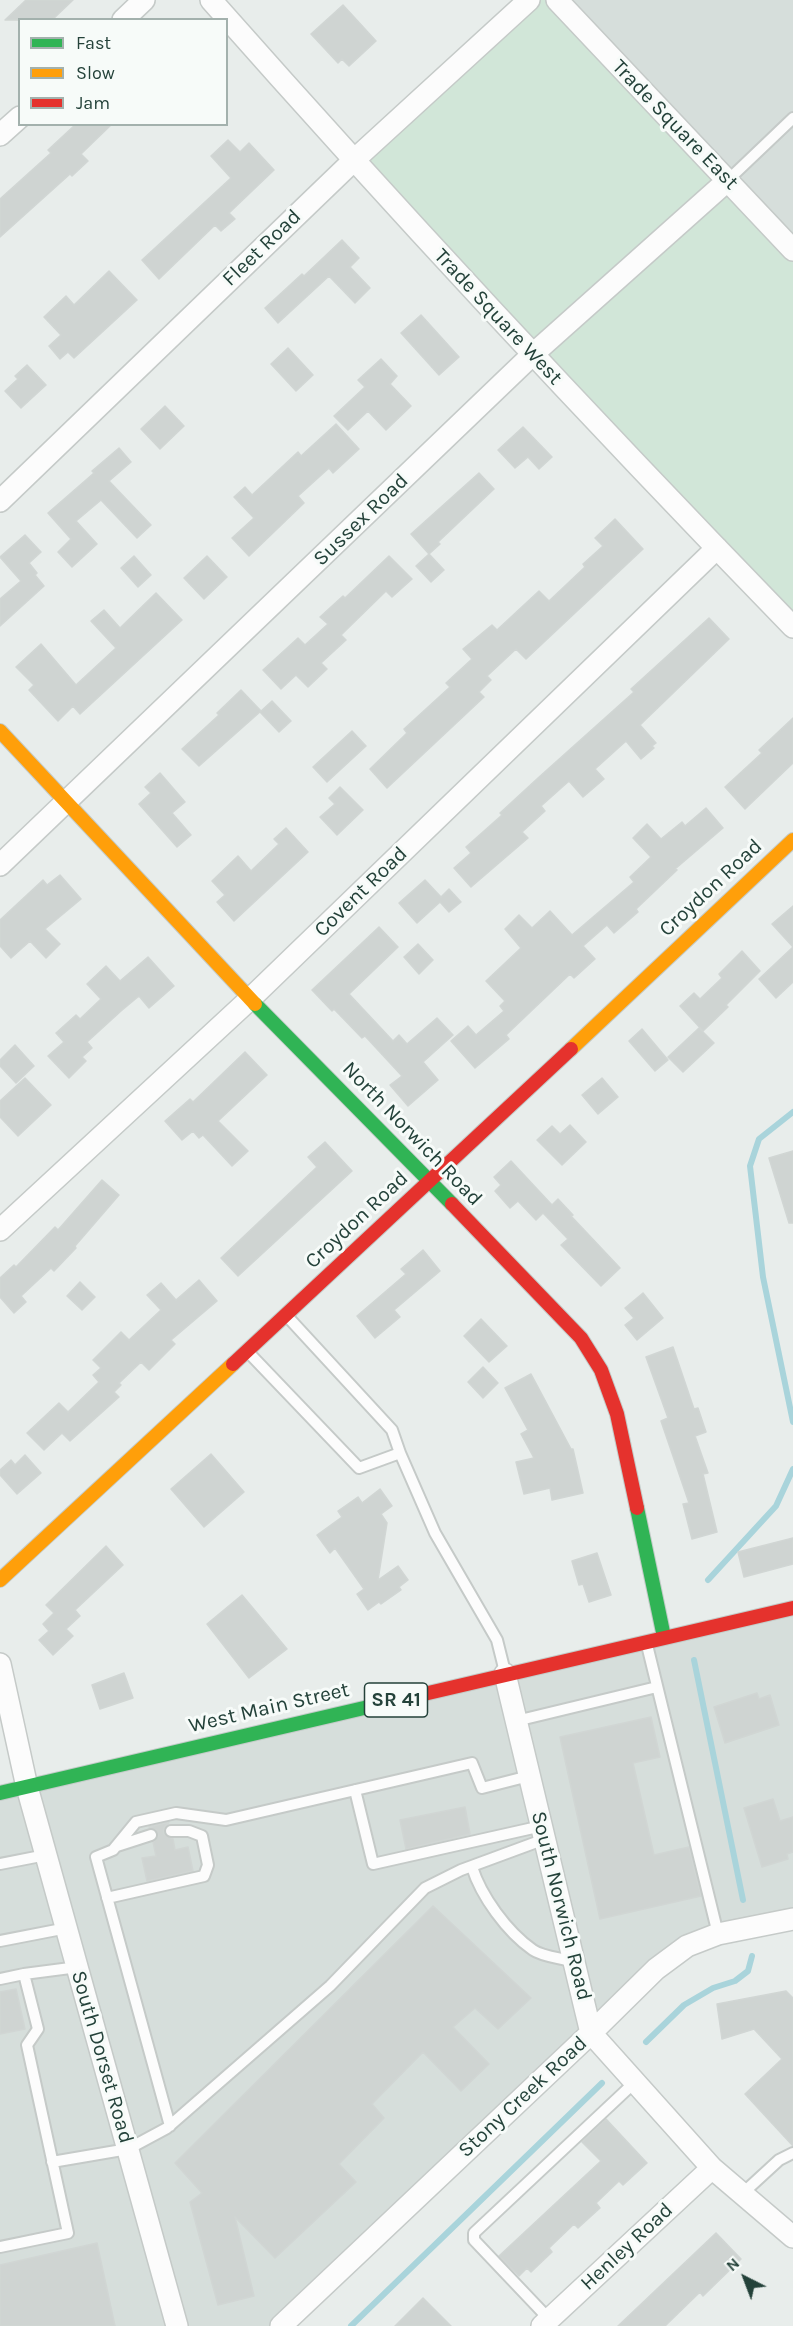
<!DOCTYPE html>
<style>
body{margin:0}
#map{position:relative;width:793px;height:2326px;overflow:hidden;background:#e8edeb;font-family:Karla,sans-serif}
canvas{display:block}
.legend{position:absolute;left:18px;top:18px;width:210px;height:108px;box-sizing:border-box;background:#f7fbf9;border:2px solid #a3b1ad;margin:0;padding:8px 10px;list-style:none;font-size:18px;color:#24423a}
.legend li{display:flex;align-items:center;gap:12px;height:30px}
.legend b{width:30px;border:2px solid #a3b1ad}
.north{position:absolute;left:715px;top:2248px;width:60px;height:60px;-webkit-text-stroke:4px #f7fbf9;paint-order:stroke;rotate:318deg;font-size:16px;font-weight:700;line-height:24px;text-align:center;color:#24423a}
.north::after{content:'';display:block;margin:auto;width:21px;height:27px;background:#24423a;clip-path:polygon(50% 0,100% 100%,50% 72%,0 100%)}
</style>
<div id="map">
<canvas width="793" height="2326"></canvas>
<ul class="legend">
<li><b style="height:8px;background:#30b455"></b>Fast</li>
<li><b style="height:8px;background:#ff9f0a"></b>Slow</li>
<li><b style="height:8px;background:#e5322d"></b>Jam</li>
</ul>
<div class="north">N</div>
</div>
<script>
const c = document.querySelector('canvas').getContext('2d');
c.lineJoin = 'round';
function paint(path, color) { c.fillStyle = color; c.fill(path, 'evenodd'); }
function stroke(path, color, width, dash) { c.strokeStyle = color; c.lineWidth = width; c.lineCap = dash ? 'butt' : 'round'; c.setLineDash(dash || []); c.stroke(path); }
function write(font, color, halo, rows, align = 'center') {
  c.font = font + ' Karla,sans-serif'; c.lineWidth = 6; c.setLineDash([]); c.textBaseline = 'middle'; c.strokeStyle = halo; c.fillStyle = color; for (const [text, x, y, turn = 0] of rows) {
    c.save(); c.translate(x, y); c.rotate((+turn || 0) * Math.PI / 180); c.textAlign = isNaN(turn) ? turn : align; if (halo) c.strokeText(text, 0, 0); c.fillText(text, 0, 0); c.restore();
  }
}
const built = new Path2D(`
 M557 0H793V250Z
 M793 1608V1919L687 1946 281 2326H0V1793Z`);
const green = new Path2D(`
 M529 0H557L793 250V627L353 161Z`);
const stream = new Path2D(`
 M793 1112 759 1139 750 1166 763 1277 793 1422
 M708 1580 776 1506 793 1469
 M694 1660 743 1900
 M646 2042 684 2005 713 1988 735 1981 748 1971 752 1956
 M351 2326 602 2083`);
const building = new Path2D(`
 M26 0H73L52 20H5Z
 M343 5 376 41 349 66 342 59 338 63 311 34Z
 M76 124H112L81 154 88 161 72 176 70 174 0 237V199L51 153 48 150Z
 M228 140 240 152 249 143 274 170 229 213 235 219 221 231 215 225 159 279 142 260 231 178 211 156Z
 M342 240 359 258 350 267 370 288 355 303 329 276 278 323 265 308 302 274 304 276Z
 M109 271 137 300 74 358 68 352 60 359 49 346 61 335 44 317 66 296 74 305Z
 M421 315 459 357 439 375 401 333Z
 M288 348 313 375 296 391 271 364Z
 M381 359 397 376 390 384 411 406 386 430 368 411 348 430 334 416 365 387 358 380Z
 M27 365 46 385 21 408 5 391 18 379 15 376Z
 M165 406 184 426 160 449 141 429Z
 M336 424 359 449 333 473 329 468 298 496 304 503 249 556 232 538 254 518 234 497 245 487 252 495 298 452 301 456Z
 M523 427 552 457 539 469 528 457 515 468 498 450Z
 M119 448 131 462 109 481 151 525 137 538 101 500 76 521 97 544 72 567 58 552 71 539 48 513 94 473 92 471Z
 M479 473 494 489 438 542 440 544 429 554 411 534Z
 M615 519 643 549 526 659 516 649 487 676 491 680 479 692 484 697 387 788 370 769 407 733 404 729 450 687 446 683 472 659 463 649 492 625 497 630 539 591 549 601 585 567 583 564 603 546 595 538Z
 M25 535 41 552 29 563 37 573 35 575 44 586 0 626V599L21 581 0 557Z
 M429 554 444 570 431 582 416 566Z
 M134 556 151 575 138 587 121 568Z
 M207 556 227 577 204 599 184 578Z
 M389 556 412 579 392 597 386 591 341 635 346 640 321 663 327 669 308 687 296 675 281 689 263 670 298 638 305 645 328 624 320 617 343 596 345 598Z
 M156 593 182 620 80 714 73 706 58 721 29 690 34 685 16 667 41 644 76 685 116 648 91 621 104 610 120 628Z
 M709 618 729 639 640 725 656 743 652 746 654 748 641 759 626 741 595 769 604 779 583 797 569 781 541 806 545 811 522 832 528 838 471 887 454 868 471 853 466 847 502 815 500 813 538 778 634 692 631 689Z
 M241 690 261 711 199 766 182 749 219 715 217 713Z
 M272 701 291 721 279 732 260 712Z
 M793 718V763L745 809 725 787 762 753 759 750Z
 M352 731 366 746 327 782 313 767Z
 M160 773 185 802 172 813 191 835 177 847 139 804 151 793 145 787Z
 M340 787 363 810 337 835 320 817 335 804 329 798Z
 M706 808 723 828 675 869 677 870 636 909 638 912 614 933 607 925 583 946 595 959 574 978 570 974 506 1035 509 1039 475 1068 451 1041 468 1026 476 1035 504 1011 500 1006 505 1001 486 981 521 948 505 929 519 915 532 928 550 911 572 935 634 882 630 877 651 857 633 838 647 824 661 839 682 822 685 826Z
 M286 828 308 852 234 921 217 902 225 895 212 881 238 856 251 871 279 844 274 839Z
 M60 875 81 899 45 929 60 944 46 958 30 941 11 958 0 946V920L43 880 47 885Z
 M425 880 441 897 449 889 461 902 449 912 440 902 417 923 399 903Z
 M793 906V982L776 998 759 979 793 947 772 924Z
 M379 927 398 947 349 994 393 1041 399 1035 407 1044 437 1018 453 1035 423 1062 438 1080 408 1106 390 1085 402 1076 365 1036 362 1038 334 1009 332 1011 312 990Z
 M418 944 433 960 419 974 404 957Z
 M742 951 760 971 726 1005 728 1007 703 1031 680 1006 694 993 700 999 722 978 719 974Z
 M148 957 174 986 149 1008 139 996 121 1011 87 1042 92 1048 82 1057 86 1061 69 1078 48 1056 64 1042 56 1033 76 1015 80 1019 101 999 87 984 106 966 120 981Z
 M699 1028 714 1043 683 1072 668 1057Z
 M642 1029 668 1060 655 1071 629 1041Z
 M15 1045 34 1066 16 1083 0 1066V1060Z
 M245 1052 267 1075 218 1121 248 1151 232 1166 203 1135 199 1138 193 1131 182 1140 165 1121 190 1099 193 1102Z
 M25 1078 51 1105 18 1136 0 1117V1101Z
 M602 1078 618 1097 598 1114 582 1095Z
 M570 1125 586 1142 562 1165 537 1140 552 1126 560 1134Z
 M325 1142 352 1171 238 1276 221 1258 317 1167 308 1157Z
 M793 1151V1223H789L769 1158Z
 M511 1161 552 1205 558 1199 573 1215 571 1216 620 1268 601 1286 561 1245 568 1239 543 1213 536 1220 518 1201 510 1208 495 1191 501 1185 494 1177Z
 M102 1180 119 1195 75 1246 76 1248 54 1271 51 1268 21 1296 26 1302 14 1313 0 1297V1278L14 1265 16 1267 55 1227 58 1230Z
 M423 1250 440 1271 394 1310 400 1317 375 1338 357 1316 406 1274 401 1269Z
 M199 1280 217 1301 171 1340 175 1344 149 1370 141 1362 119 1383 121 1385 114 1392 119 1397 70 1441 62 1433 44 1450 27 1433 59 1403 68 1412 99 1382 93 1375 101 1368 93 1360 121 1332 129 1340 161 1310 147 1295 161 1283 176 1300Z
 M80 1282 95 1297 82 1310 67 1296Z
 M643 1293 663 1318 637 1340 625 1325 634 1318 625 1308Z
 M481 1319 507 1346 489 1362 464 1336Z
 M673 1347 694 1409 698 1408 706 1432 695 1436 708 1473 703 1474 717 1532 692 1539 683 1504 689 1503 661 1421 668 1418 646 1357Z
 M483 1367 498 1383 483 1398 468 1382Z
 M531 1374 571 1449H573L583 1493 552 1500 550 1488 524 1494 516 1462 534 1458 521 1434 528 1430 505 1388Z
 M211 1454 244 1492 204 1527 171 1489Z
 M25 1455 41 1473 17 1494 0 1475V1470L11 1460 15 1465Z
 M380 1489 392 1506 381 1514 387 1523 378 1580 398 1566 408 1580 399 1587 401 1590 381 1604 379 1602 368 1610 357 1594 364 1589 335 1548 330 1553 317 1535 342 1517 338 1511 358 1497 362 1503Z
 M793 1538V1564L744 1577 738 1552Z
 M106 1546 123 1565 75 1610 80 1616 66 1629 73 1636 53 1655 39 1640 49 1631 43 1624 54 1613 46 1605Z
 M597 1553 611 1595 589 1602 583 1584 579 1585 572 1561Z
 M242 1595 287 1649 249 1678 207 1624Z
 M124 1673 133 1698 100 1709 92 1685Z
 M757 1693 759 1699 770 1695 779 1725 725 1743 714 1707Z
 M651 1717 660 1757 633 1763 654 1855 689 1847 701 1896 600 1919 560 1737Z
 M773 1799 780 1821 793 1817V1852L787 1854 788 1859 762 1867 744 1808Z
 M465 1807 470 1834 406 1849 400 1820Z
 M169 1822 164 1828V1834L173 1839 175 1850 188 1847 193 1871 147 1881 142 1858 156 1856 153 1842 158 1836 156 1830 149 1827Z
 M433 1906 531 1998 498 2029 475 2008 453 2027 489 2064 461 2091 423 2052 372 2104 384 2118 339 2164 356 2182 275 2258 235 2217 254 2296 218 2305 190 2202 202 2193 175 2163Z
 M16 1989 25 2029 0 2034V1992Z
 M786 1991 793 1998V2146L745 2094 782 2059 754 2029 722 2039 717 2004Z
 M606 2119 647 2163 623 2185 619 2181 596 2203 600 2208 578 2228 574 2224 549 2248 552 2252 531 2272 527 2268 519 2276 499 2256 601 2161 582 2142Z
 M716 2233 741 2259 703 2296 700 2292 665 2326H618Z
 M97 2243 115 2326H0V2265Z
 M423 2298 451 2326H395Z`);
const lane = new Path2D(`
 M727 181 793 118
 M286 1315 392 1430 400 1453
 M249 1353 359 1468 400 1453 435 1533 497 1640 505 1672
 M647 1645 718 1934
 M516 1721 657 1687
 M355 1790 373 1864 542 1826
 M117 1846 151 1835
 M0 1864 46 1855
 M472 1867C481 1896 507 1932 533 1950 543 1957 562 1958 574 1962
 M107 1898 204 1876 208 1865 202 1836 189 1831H171
 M0 1941 67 1928
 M0 1979 24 1974
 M170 2126 96 1857 113 1850 136 1822 176 1813 226 1820 472 1763 482 1788 529 1776
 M52 2162 128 2149 167 2128 330 1986 425 1888 461 1870 545 1839
 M742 2194 779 2160 793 2153
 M0 2247 68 2233 27 2045 38 2029 24 1974 78 1967
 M549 2319 474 2240V2233L635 2082`);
const street = new Path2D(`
 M211 0C400 214 594 422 793 627
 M557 0 793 250
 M123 20 144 0
 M0 135 20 117
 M0 501 353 161 529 0
 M0 865 532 355 727 181
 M0 1230 250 999 717 548
 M0 1664 27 1787 177 2326
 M505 1674 591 2033 712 2168 793 2237
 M281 2326 591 2033 656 1969 687 1946 718 1934 793 1919
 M542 2326 712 2168`);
const fast = new Path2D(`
 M255 1004 452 1204
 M637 1508 664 1637
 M0 1793 424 1694`);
const slow = new Path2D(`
 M0 731 255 1004
 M571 1049 793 840
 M0 1580 233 1364`);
const jam = new Path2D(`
 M452 1204 581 1338 601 1370 617 1414 637 1508
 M233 1364 571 1049
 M424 1694 793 1608`);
const shields = [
 [396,1700,63]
];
const shieldNames = [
 ["SR 41",396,1700]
];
const streetNames = [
 ["Trade Square East",675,125,46],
 ["Fleet Road",262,248,-44],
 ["Trade Square West",498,317,47],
 ["Sussex Road",361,520,-44],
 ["Croydon Road",711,888,-43],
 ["Covent Road",361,892,-44],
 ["North Norwich Road",412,1134,46],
 ["Croydon Road",357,1220,-43],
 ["West Main Street",269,1708,-13],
 ["South Norwich Road",561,1906,76],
 ["South Dorset Road",102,2057,74],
 ["Stony Creek Road",523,2097,-43],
 ["Henley Road",627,2247,-43]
];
paint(built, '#d6dedb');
paint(green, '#d1e6d8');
stroke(stream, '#a9d4db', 6);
paint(building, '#cfd4d2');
stroke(building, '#d1d6d4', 1.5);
stroke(lane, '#c5cac8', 14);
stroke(street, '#c5cac8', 24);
stroke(fast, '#c3cbc8', 16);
stroke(slow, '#c3cbc8', 16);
stroke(jam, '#c3cbc8', 16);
stroke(lane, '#fcfcfc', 10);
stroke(street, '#fcfcfc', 21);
stroke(fast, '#30b455', 14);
stroke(slow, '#ff9f0a', 14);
stroke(jam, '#e5322d', 14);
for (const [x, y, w] of shields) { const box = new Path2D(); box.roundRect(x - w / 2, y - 17, w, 34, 4.5); c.fillStyle = '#f7fbf9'; c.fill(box); stroke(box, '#24423a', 1.5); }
write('bold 20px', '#24423a', null, shieldNames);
write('21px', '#24423a', '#f7fbf9', streetNames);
</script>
